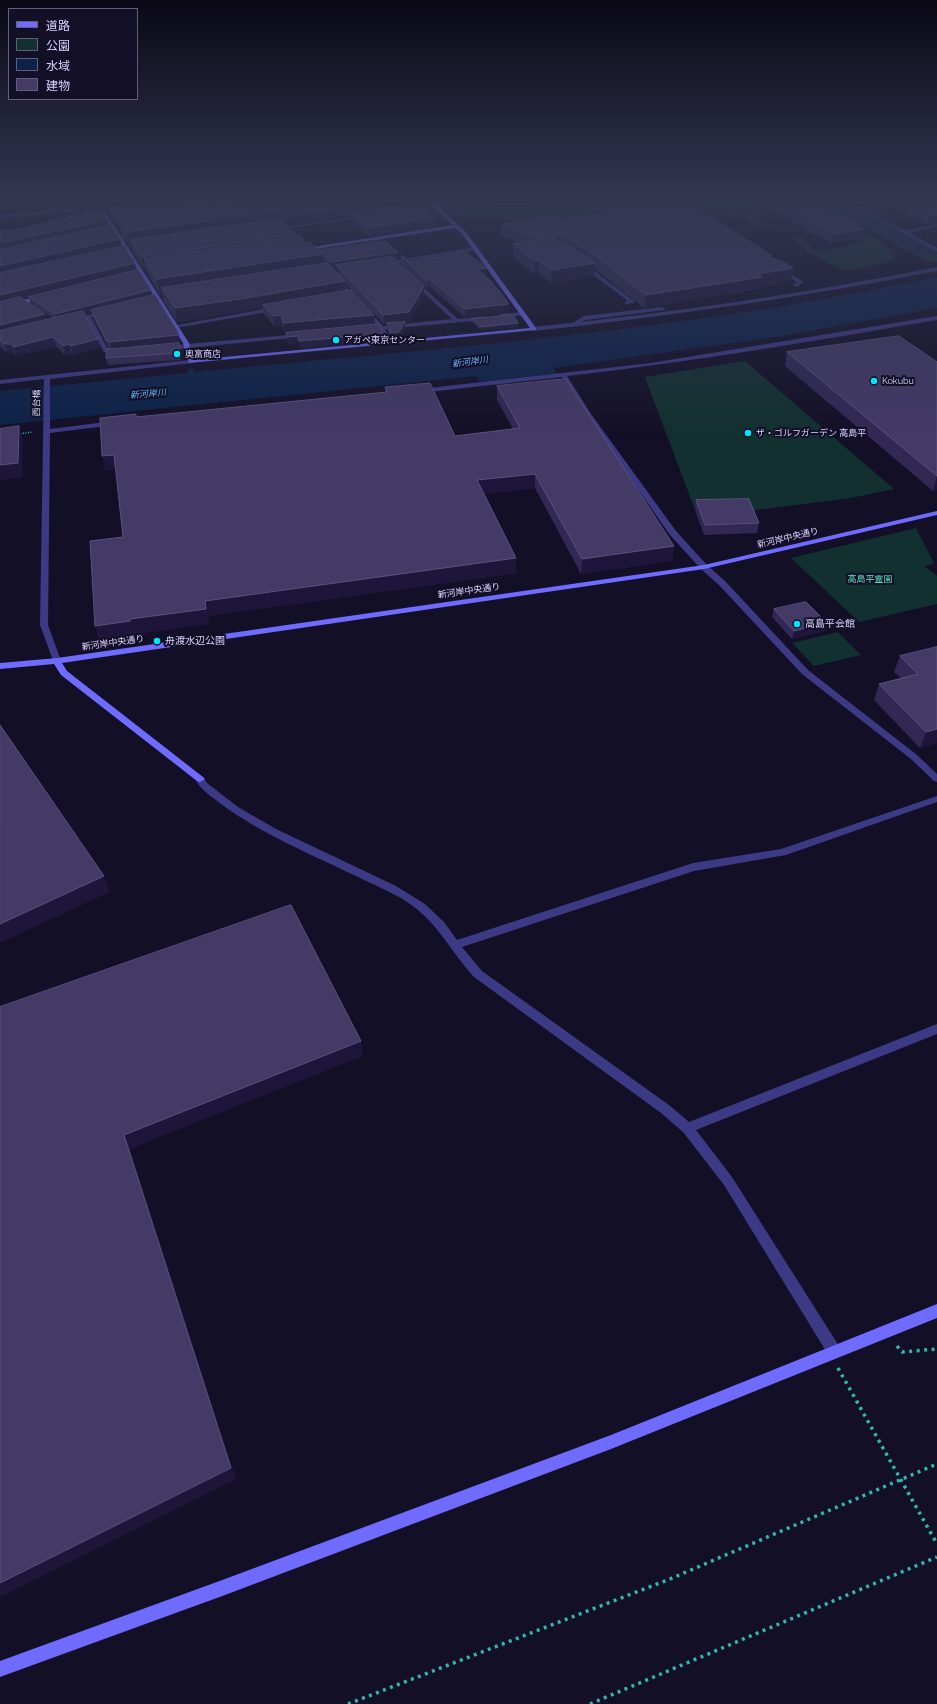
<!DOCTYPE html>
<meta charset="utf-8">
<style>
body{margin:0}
#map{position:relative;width:937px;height:1704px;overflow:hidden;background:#130f26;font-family:Raleway,"Noto Sans JP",sans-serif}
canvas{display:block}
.legend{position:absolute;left:8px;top:8px;width:130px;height:92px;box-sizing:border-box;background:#130f26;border:1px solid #625e7d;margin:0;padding:5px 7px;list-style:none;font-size:12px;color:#d9d4ff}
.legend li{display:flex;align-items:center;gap:8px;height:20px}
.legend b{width:20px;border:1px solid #625e7d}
</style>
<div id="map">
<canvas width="937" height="1704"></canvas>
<ul class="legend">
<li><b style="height:5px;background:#6f6bff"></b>道路</li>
<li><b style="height:11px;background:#12302f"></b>公園</li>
<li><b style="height:11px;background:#0c2248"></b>水域</li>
<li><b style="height:11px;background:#433a66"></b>建物</li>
</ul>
</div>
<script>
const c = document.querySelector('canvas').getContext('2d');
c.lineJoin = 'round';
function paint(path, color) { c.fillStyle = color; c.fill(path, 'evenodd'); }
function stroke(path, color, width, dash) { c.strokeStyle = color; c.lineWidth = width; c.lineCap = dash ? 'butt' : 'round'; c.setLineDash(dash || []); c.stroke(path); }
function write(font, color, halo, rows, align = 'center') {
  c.font = font + ' Raleway,"Noto Sans JP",sans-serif'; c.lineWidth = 4; c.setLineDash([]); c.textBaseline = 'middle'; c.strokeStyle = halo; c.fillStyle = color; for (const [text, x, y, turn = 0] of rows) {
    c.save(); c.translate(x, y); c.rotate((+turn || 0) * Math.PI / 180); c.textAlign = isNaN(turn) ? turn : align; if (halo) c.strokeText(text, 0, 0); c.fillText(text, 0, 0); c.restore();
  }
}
const green = new Path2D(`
 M836 199 882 221 937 253V263L929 262 823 206Z
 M806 200 877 239 894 252V258L888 262 869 267 842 270 807 251 791 238 795 236 803 237 813 249 821 251 864 242 857 238 775 211 753 214 773 226 774 229 760 228 724 210 700 207 599 215 535 224 494 218 455 215 445 207Z
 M745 361 894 489 851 498 756 510H695L645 377Z
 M916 528 934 563 925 567 937 576V604L859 622 791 558Z
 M838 632 861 655 814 666 792 643Z`);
const water = new Path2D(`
 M937 277V308L783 336 553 368 557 374 480 382 476 376 0 425V391L188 373V369L192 368 195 372C443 348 693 330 937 277Z`);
const river = new Path2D(`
 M818 199H842L904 229 932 245 935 249 932 253 925 255 918 253 890 237 821 203Z`);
const pathFar1 = new Path2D(`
 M18 434 33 432`);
const path = new Path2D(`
 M897 1346 902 1352 937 1349
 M838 1368 937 1544
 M348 1704 670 1579 937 1464
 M590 1704 937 1557`);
const lane = new Path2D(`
 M899 199H911L859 209 857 208Z
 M61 208 105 212 103 213 61 210 0 217V215Z
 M581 264H585L634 301V303L625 304V302L628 301 581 266Z
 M779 269H783L803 282 798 286H794L793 285 797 282 779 271Z
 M662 307 665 309 664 310 585 320 572 327 567 326 584 316Z`);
const street = new Path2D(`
 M751 199 671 202 669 201 680 199Z
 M838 199H844L906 231 937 224V226L910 233 937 248V252L882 221Z
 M601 201 603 203 434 207 411 210 409 209 434 205Z
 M60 210 77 212 75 213 60 212 0 220V218Z
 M366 215 368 217 275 230 273 229Z
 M475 247 478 249 477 250 384 265 381 263Z
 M937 267V271C804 297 669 316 534 331L531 329 534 327C669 313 804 294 937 267Z
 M335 279H339L383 326 452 319 412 282V280L414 279 458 319 485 316 488 318 485 320 385 329 392 344 387 345 380 330H366V328L378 326 335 281Z
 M276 307 279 309 278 310 175 328 172 326Z
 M103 311 108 312 91 317 108 350 121 352V354L111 355 104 352 86 319 74 322 71 320Z
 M523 312 526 314 525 315 501 318 498 316 501 314Z
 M937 316V320C814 341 691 362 567 376L591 414 676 531 707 565 725 581 808 670 917 755 937 774V782L934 781 911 759 802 674 719 585 701 569 670 535 586 415 562 377 420 393 417 391 420 389 651 363Z
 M300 334 302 335V337L166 350 163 348 166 346Z
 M191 360 193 361V363L50 379V429L114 421 117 423 114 425 50 433 48 625 61 661 57 664 54 663 40 625 44 379 0 384V380Z
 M200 776 203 777 207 783 238 807 276 829 396 886 425 904 444 922 457 940 693 863 781 849 937 796V802L786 855 694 871 462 947 482 971 669 1105 689 1122 937 1024V1034L696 1130 732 1177 839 1346 841 1351 839 1356 834 1358 829 1356 724 1185 683 1132 661 1113 474 977C454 956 441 929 418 910 401 896 379 887 360 878 313 855 263 835 221 804 211 796 201 790 195 779Z`);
const secondary = new Path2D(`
 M425 199H430L466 232 536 328V330L189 363 183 343 101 212 103 211 105 212 189 343 193 360 530 328 462 234 455 228 302 251 299 249 453 225Z
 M43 295 46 297 45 298 0 310V306Z
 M937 511V515L704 569 62 663 67 671 203 777 205 779 200 782 197 781 61 675 54 664 0 669V663L57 658 704 565Z
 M937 1304V1318L611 1449 225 1595 0 1677V1661L225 1579 611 1435Z`);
const wall = new Path2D(`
 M124 199H427V203H415V204L437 226 369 236 352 221V215L290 223 281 214V220L296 237 306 243 320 252V250L398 258 395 259 424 286V295L409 322H405V329L400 339 392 340 387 330V324H384L345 283 346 291 375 324 383 340 300 348 299 343 288 344 286 333H285L282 325 274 326 264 314 263 308 177 322 164 302 163 295H160L148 275 146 269H144L133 253 132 246H129L120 232 119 227H117L110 216 108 208 125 205ZM274 204H276L277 207ZM322 258 326 263H322ZM333 268H337V272Z
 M433 199H538L537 200 436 202Z
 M580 199H682L771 258 793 268 791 281 761 286 760 289 644 308 594 268V276L551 283 539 273 534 274 513 256V244L520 243 501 236V224L562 220 600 214 587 205 588 200Z
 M754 199H937V229L936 228 937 223 928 224 886 205 888 199 858 205 850 200 849 206 827 209 862 238 831 243Z
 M109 225 120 239 121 246 137 271 151 290 152 296 178 332 181 358 180 360 108 365 106 358 110 349H111H109L93 318 92 312 84 313 98 339 100 348 73 355 71 353 65 355 56 346 16 356 14 353H7L0 346V231H11ZM29 298 31 304 53 318 46 320 22 299Z
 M401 256 409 262 485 276 493 283V285L509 304V312L465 317 429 286 428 289 401 264Z
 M472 319 518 323V327L481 330 472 322Z
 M787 352 937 362V490L933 491 785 366Z
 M497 386 674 546 672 561 581 574 535 488 483 494 516 558V573L208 616 209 624 134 634V636L99 641 123 537 116 469 105 470 136 417 385 392V387L455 436 513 429 497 400Z
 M696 500 759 523 757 533 704 535 695 510Z
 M774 609 827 623 825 631 792 639 772 617Z
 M937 647V743L920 748 874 700 879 684 901 678 894 672 900 656Z`);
const shadedWall = new Path2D(`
 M0 199H59L0 207Z
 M124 199H151L125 205Z
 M271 199H307L276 202V204H272Z
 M404 199H414L415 206 352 213V215L290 223 289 215Z
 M841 199H850L849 206 814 212 816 203Z
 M859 199H888L858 205Z
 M280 211 282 225 131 240 132 246H129L126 232Z
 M937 215V223L928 224 930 216Z
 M117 218 119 227H117L115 219Z
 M436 218 437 226 369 236V228Z
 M108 220 109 228 0 251V243Z
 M864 229 862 238 831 243 833 234Z
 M295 234 297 247 144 259 146 269H144L141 257Z
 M559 234V247L555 252 556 235Z
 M120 239 122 248 0 275V266Z
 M398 252V258L338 267 336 265 337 268H332L331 262Z
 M322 254 323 270 162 288 163 295H160L157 279Z
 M539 260V273L534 274 535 261Z
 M135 263 137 271 0 305V295Z
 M595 263 594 276 551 283 552 270Z
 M486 268 485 276 478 270Z
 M793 268 791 281 761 286 760 289 644 308 646 295Z
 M429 278V286L428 289 427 281Z
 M345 281 346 294 263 305V308L177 322 175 308Z
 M424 286V295L409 322H405V329L400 339 392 340 391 333 405 322 384 324 383 315Z
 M151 290 152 297 56 320 55 314Z
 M509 304V312L465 317V309Z
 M45 314 47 323 0 334V325Z
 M281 315 282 325 274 326 273 316Z
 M374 315 375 325 285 333 283 323Z
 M518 323V327L481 330V327Z
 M178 332 181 358 180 360 178 353 112 349 110 342Z
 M383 334V340L300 348 299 341Z
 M298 336 299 343 288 344 287 337Z
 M53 337 56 346 16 356 14 347Z
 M98 339 100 348 73 355 71 346Z
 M4 344H11L14 353H7Z
 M69 344 71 353 65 355 63 346Z
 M19 426 23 441 22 478 0 480V465Z
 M114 455 117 469 105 470 102 456Z
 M535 474V488L476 495 477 480Z
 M937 476V490L933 491Z
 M674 546 672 561 581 574 582 559Z
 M516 558V573L208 616 209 624 134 634V636L99 641 95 626 130 619 205 601Z
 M827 623 825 631 792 639 794 631Z
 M937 729V743L920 748 926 732Z
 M104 876 110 892 0 943V924Z
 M361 1041 363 1056 130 1149 236 1479 0 1597V1583L124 1135Z`);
const building = new Path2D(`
 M136 199H251L115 219 108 208 125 205 124 202Z
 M252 199H269L280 211 126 232 117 218Z
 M291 199H404L289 215 276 202Z
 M597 199H682L771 255V258L780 260 793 268 758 274 762 277 646 295 588 250 559 234 556 235 555 240 574 249 595 263 552 270 539 260 535 261 513 244 543 239 501 224 557 216 562 220 615 212Z
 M770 199H841L816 203 864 229 833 234Z
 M893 199H937V215L930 216Z
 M419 203 436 218 369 228 352 213Z
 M101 210 108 220 0 243V231L9 229 11 231Z
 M281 219 295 234 141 257 131 240Z
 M111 225 120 239 0 266V250Z
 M300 236 306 243 310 242 322 254 157 279 144 259Z
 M385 241 398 252 331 262 320 250Z
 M124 246 135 263 0 295V273Z
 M466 252 486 268 478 270 493 283H492L501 293 509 304 465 309 429 278 427 281 401 256H403L409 262Z
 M392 257 424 286 409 312 383 315 336 265Z
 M327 263 345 281 241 299 175 308 162 288Z
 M138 270 151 290 55 314 29 297Z
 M351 290 374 315 283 323 281 315 273 316 263 305Z
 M155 295 178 332V335L110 342 107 341 91 310Z
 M20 297 45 314 0 325V302Z
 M83 311 98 339 71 346 69 344 63 346 53 337 14 347 11 344H4L0 340V331Z
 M513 315 518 323 481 327 472 319Z
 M405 322 399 332 391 333 387 323Z
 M379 324 383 334 299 341 298 336 287 337 286 333Z
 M899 336 937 362V476L787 352Z
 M179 343 180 351 178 353 106 358 107 348 110 349Z
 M566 379 674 546 582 559 535 474 477 480 516 558 205 601 206 609 130 619V621L95 626 90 541 123 537 114 455 102 456 100 418 136 414V417L387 392 385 387 430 383 455 436 520 428 497 386Z
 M19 426 18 463 0 465V429Z
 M749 499 759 523 705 525 696 500Z
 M806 602 827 623 794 631 774 609Z
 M937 647V729L926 732 879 684 918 674 900 656Z
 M0 725 104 876 0 924Z
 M291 905 361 1041 124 1135 231 1468 0 1583V1007Z`);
const markers = [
 [336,340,4,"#00e5ff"],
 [177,354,4,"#00e5ff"],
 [874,381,4,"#00e5ff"],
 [748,433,4,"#00e5ff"],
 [797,624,4,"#00e5ff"],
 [157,641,4,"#00e5ff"]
];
const farPoinames = [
 ["アガペ東京センター",344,340],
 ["奥富商店",185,354],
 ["Kokubu",882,381],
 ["ザ・ゴルフガーデン 高島平",756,433]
];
const farWaternames = [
 ["新河岸川",470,362,-7],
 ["新河岸川",148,394,-5]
];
const farStreetnames = [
 ["西台橋",37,403,-89],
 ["新河岸中央通り",788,538,-13],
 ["新河岸中央通り",469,591,-8],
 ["新河岸中央通り",113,643,-8]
];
const farParknames = [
 ["高島平霊園",870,579]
];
const poiNames = [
 ["高島平会館",805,624],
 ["舟渡水辺公園",165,641]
];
paint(green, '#12302f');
paint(water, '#0c2248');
paint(river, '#0c2248');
stroke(pathFar1, '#2fb8b0', 1.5, [1, 1.5]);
stroke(path, '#2fb8b0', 3.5, [3, 4.5]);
paint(lane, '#3d3a85');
paint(street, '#3d3a85');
paint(secondary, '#6f6bff');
paint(wall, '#312854');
paint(shadedWall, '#1d163a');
paint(building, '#433a66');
stroke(building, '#5a527e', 1);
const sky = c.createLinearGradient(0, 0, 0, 438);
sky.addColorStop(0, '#0a0815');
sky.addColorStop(0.45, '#333752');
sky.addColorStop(1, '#33375200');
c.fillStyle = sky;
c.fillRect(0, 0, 937, 438);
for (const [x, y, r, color] of markers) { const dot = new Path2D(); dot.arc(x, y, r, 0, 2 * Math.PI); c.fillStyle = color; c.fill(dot); stroke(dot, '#130f26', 1.5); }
write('9px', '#d9d4ff', '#130f26', farPoinames, 'left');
write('italic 9px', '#62b6ff', '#130f26', farWaternames);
write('9px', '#d9d4ff', '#130f26', farStreetnames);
write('9px', '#5fe0c0', '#130f26', farParknames);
write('10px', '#d9d4ff', '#130f26', poiNames, 'left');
</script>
